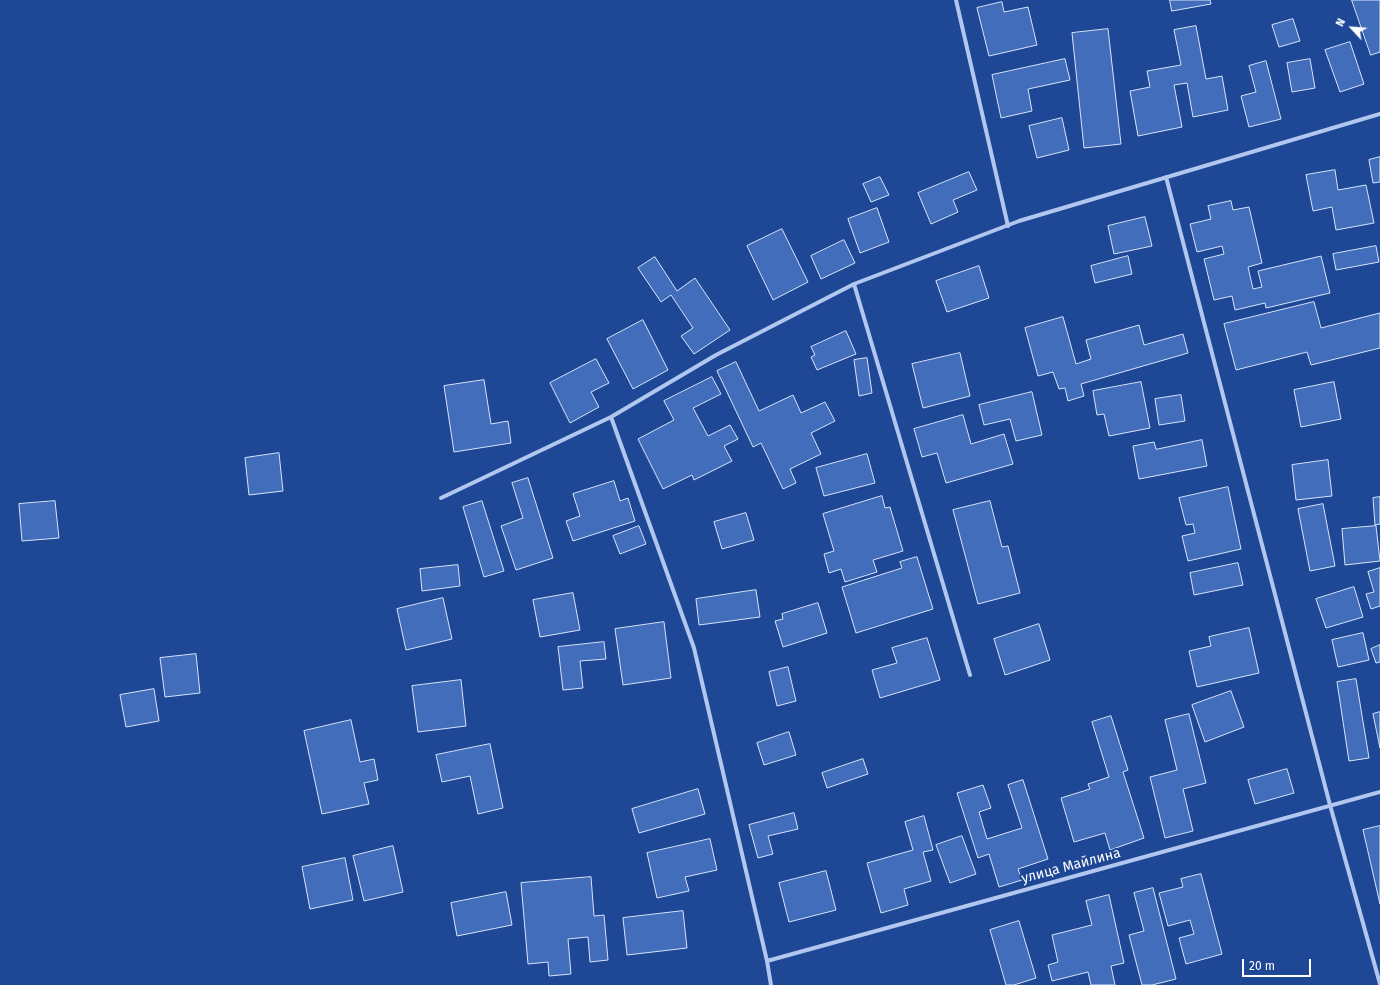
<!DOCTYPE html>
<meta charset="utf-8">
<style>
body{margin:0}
#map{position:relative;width:1380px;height:985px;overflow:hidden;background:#1e4795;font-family:"Fira Sans",sans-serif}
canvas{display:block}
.north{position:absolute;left:1332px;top:8px;width:40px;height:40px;-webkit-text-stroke:3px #1e4795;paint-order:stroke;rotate:296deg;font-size:11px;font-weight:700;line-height:16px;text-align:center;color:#fff}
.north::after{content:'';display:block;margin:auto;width:14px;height:18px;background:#fff;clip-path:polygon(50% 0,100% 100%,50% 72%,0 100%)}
.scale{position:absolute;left:1242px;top:959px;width:69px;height:18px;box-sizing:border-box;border:2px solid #fff;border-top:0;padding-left:5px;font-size:12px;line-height:14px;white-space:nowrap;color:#fff;-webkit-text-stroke:3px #1e4795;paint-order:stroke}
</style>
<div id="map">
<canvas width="1380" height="985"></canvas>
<div class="north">N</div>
<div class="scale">20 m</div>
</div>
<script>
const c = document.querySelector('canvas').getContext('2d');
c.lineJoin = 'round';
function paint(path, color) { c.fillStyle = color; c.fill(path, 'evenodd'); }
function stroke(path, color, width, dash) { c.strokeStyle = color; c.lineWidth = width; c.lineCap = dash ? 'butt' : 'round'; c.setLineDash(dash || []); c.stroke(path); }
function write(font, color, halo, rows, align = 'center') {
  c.font = font + ' "Fira Sans",sans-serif'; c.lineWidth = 4; c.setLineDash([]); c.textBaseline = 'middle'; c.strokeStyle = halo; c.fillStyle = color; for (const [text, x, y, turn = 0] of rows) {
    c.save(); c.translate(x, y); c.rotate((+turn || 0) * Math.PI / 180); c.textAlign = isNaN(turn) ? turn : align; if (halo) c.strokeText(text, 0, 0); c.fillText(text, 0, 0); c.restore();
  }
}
const building = new Path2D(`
 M1170 0H1210L1211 4 1172 11Z
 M1352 0H1380V52L1371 55Z
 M1002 2 1004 12 1028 7 1037 45 989 56 977 8Z
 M1293 19 1300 41 1279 47 1272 25Z
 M1196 26 1206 79 1222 76 1228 110 1193 117 1187 83 1174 85 1182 127 1138 136 1130 91 1150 87 1147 71 1181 65 1174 30Z
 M1108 29 1121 144 1084 148 1072 33Z
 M1350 42 1364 84 1340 92 1325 50Z
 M1065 59 1070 80 1028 89 1032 111 1001 118 992 75Z
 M1310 59 1315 88 1292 92 1287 63Z
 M1266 61 1281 119 1249 127 1241 96 1256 92 1249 66Z
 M1062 118 1069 150 1037 158 1029 126Z
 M1380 157V182L1373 183 1369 160Z
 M1335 170 1338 190 1366 185 1374 223 1336 230 1332 207 1313 211 1306 175Z
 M969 172 977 190 953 200 958 212 931 224 918 193Z
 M880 177 889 195 871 202 863 184Z
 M1231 201 1233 210 1249 207 1262 263 1248 267 1253 289 1262 287 1258 271 1321 256 1330 293 1266 308 1265 303 1235 310 1232 296 1214 300 1204 259 1224 254 1222 246 1197 252 1190 224 1211 219 1208 206Z
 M877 208 889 242 860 253 848 219Z
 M1145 217 1152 246 1114 254 1108 226Z
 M782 229 808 282 773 300 747 246Z
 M844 240 855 263 821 279 811 256Z
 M1376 246 1379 262 1336 270 1333 254Z
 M1128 256 1132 274 1095 283 1091 266Z
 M655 257 677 291 695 278 730 330 694 354 681 336 693 328 671 295 661 302 638 268Z
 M979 266 989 298 947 312 936 281Z
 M1314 302 1321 328 1380 313V348L1311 365 1307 352 1236 370 1224 324Z
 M1063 317 1076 364 1091 359 1086 340 1139 325 1144 345 1183 334 1188 353 1081 384 1084 396 1068 401 1065 388 1059 389 1053 372 1038 376 1025 328Z
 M643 320 668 370 633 389 607 339Z
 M846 331 856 354 817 370 811 357 815 355 811 347Z
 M960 353 970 396 923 408 912 364Z
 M867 358 872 393 859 396 854 360Z
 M596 359 609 383 591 392 599 407 570 423 550 383Z
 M736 362 759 411 793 395 801 413 825 402 835 421 811 433 821 454 790 469 796 483 783 489 761 443 753 447 717 371Z
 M712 377 721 394 693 408 708 436 730 425 738 439 724 446 732 461 694 480 692 475 663 489 638 439 674 420 664 401Z
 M484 380 491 424 508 421 511 443 454 452 444 386Z
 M1141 382 1150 428 1109 436 1104 414 1097 415 1093 391Z
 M1334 382 1341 419 1301 427 1294 390Z
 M1032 392 1042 435 1016 441 1010 419 984 425 979 405Z
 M1181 395 1185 421 1159 425 1155 399Z
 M963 415 971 444 1004 434 1013 464 946 483 937 453 922 457 914 429Z
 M1202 440 1207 466 1139 479 1133 446 1154 442 1156 449Z
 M279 453 283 491 249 495 245 458Z
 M867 454 875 483 824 496 816 468Z
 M1328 460 1332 496 1296 500 1292 465Z
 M528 478 553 558 516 570 501 526 523 518 512 483Z
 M614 481 620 501 628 498 635 521 573 541 566 521 580 516 573 494Z
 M1228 487 1241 549 1188 561 1182 536 1195 533 1193 524 1186 525 1179 498Z
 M882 496 885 508 890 507 903 551 873 560 877 572 845 582 841 569 829 573 824 554 834 551 823 514Z
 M1380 497V524L1375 525 1373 498Z
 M55 501 59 538 22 541 19 504Z
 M482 501 504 571 484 577 463 507Z
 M990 501 1002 547 1008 546 1020 593 978 604 953 510Z
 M1323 504 1335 566 1310 571 1298 509Z
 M746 513 754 540 722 549 714 522Z
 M639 526 646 544 620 554 613 536Z
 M1376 526 1380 561 1345 565 1342 529Z
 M917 557 933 609 856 633 842 587 902 568 900 562Z
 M1238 563 1243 585 1194 595 1190 573Z
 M458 565 460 586 422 591 420 569Z
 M1380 568V606L1371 609 1366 594 1374 592 1368 572Z
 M1354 587 1363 617 1326 628 1316 599Z
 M756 590 760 617 699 625 696 599Z
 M573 593 580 630 540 637 533 600Z
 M443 598 452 639 406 650 397 609Z
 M818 603 827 633 783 647 775 621 783 619 782 614Z
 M664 622 671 678 623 685 615 629Z
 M1039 624 1050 660 1005 675 994 639Z
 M1249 628 1259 673 1197 687 1189 651 1211 646 1209 637Z
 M1363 633 1369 660 1338 667 1332 640Z
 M927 638 940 680 880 698 872 670 897 663 892 648Z
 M604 642 606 659 580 661 583 688 563 690 558 647Z
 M1380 645V662L1376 663 1371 649Z
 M196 654 200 693 165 697 160 658Z
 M788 667 796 701 777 706 769 672Z
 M1356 679 1369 758 1349 761 1337 682Z
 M461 680 466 726 418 732 412 686Z
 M154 689 159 721 126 727 120 695Z
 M1231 691 1244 727 1205 742 1192 705Z
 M1380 712V748L1373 714Z
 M1189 714 1206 783 1183 789 1193 831 1165 838 1150 777 1177 770 1165 720Z
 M1111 716 1128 770 1123 772 1144 838 1110 850 1105 833 1074 842 1061 798 1090 789 1088 784 1109 777 1092 722Z
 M351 720 360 762 374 759 378 780 364 783 369 804 322 814 304 731Z
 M789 732 796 755 764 765 757 743Z
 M490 744 503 808 478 814 470 776 442 782 436 755Z
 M863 759 868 774 827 788 822 773Z
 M1287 769 1294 793 1255 804 1248 780Z
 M1023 780 1048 859 1018 869 1022 880 999 887 989 854 978 858 957 793 983 785 991 808 979 812 987 839 1022 828 1008 785Z
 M698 789 705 814 639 833 632 809Z
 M794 813 798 829 768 836 773 854 758 858 749 825Z
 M924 816 933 850 923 852 931 881 904 889 908 905 881 913 867 863 913 850 905 822Z
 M1380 826V904L1363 830Z
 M962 836 976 874 950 883 936 845Z
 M710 839 717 870 685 877 689 891 657 898 647 853Z
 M393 846 403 892 364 901 353 856Z
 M345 858 353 900 310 909 302 867Z
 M826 871 836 910 789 922 779 883Z
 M1201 874 1222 954 1186 964 1179 938 1194 934 1190 920 1168 926 1159 893 1183 887 1181 879Z
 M591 877 594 916 604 915 608 960 590 962 588 937 568 939 571 974 549 976 548 962 528 964 521 883Z
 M1153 888 1176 979 1152 985H1142L1129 935 1144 931 1134 893Z
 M506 892 512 925 457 936 451 903Z
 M1109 895 1124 963 1111 966 1115 985H1091L1088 972 1052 981 1048 965 1058 962 1052 935 1092 925 1086 901Z
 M683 911 687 948 627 955 623 918Z
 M1019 921 1036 978 1014 985H1006L990 930Z`);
const street = new Path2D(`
 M956 0 1008 226
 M1166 177 1330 805 1380 984
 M854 284 970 675
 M611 417 694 648 767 961 771 985
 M441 498 611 417 716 355 854 284 1019 221 1380 114
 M767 961 1380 792`);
const streetNames = [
 ["улица Майлина",1071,866,-15]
];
paint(building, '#426dba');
stroke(building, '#d8e4fa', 1);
stroke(street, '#b1c7ef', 4);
write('14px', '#fff', '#1e4795', streetNames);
</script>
